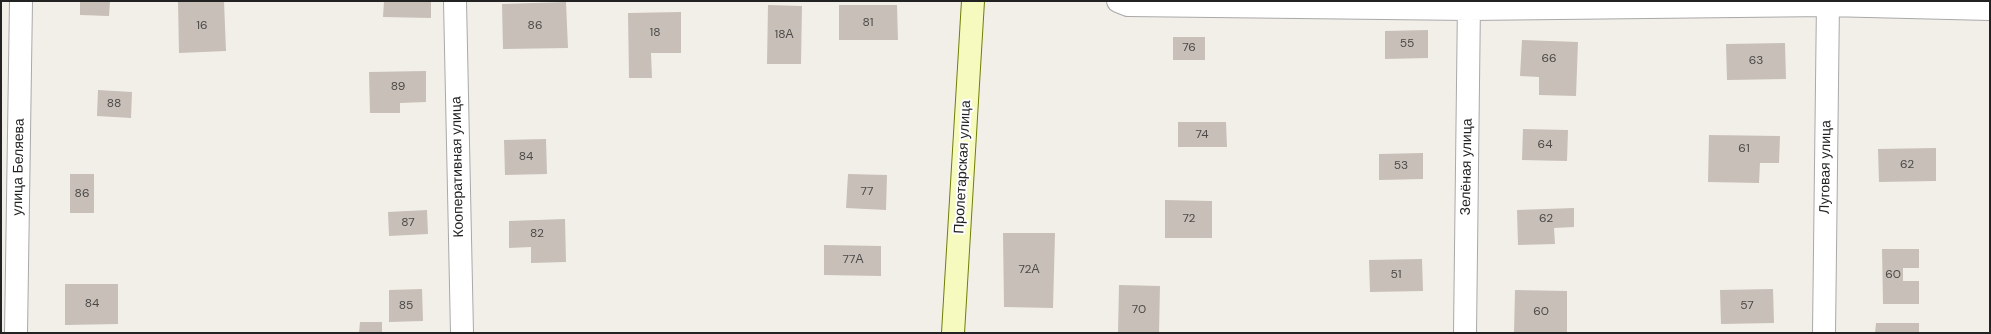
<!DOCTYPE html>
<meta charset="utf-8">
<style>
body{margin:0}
#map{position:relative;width:1991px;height:334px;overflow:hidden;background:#f2efe9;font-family:"DM Sans",sans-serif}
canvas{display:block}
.frame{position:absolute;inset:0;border:2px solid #222;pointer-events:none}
</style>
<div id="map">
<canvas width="1991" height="334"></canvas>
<div class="frame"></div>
</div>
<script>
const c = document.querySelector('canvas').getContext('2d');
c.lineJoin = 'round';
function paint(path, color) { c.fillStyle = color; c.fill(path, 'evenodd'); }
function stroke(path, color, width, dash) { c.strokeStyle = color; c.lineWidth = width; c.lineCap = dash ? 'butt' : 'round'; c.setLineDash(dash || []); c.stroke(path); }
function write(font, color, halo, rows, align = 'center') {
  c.font = font + ' "DM Sans",sans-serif'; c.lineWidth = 4; c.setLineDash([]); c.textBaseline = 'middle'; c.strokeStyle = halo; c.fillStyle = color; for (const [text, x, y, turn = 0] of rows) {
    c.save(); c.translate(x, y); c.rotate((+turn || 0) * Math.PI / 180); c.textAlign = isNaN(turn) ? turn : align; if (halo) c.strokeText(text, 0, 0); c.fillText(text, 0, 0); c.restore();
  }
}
const building = new Path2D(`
 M80 1H110L109 16 80 15Z
 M178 1H224L226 51 179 53Z
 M384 1H431V18L383 17Z
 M566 2 568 48 503 49 502 4Z
 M768 5 802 6 801 64H767Z
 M839 5H897L898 40H839Z
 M681 12V53H651L652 78H629L628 13Z
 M1428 30V58L1385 59V31Z
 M1173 37H1205V60H1173Z
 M1522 40 1578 42 1576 96 1539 95V77L1520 76Z
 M1785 43 1786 79 1727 80 1726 44Z
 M426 71V102L400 103V113H370L369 72Z
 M98 90 132 92 131 118 97 116Z
 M1178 122H1226L1227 147H1178Z
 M1523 129 1568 130 1567 161 1522 160Z
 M1709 135 1780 136 1779 163H1760L1759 183 1708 182Z
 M546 139 547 174 505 175 504 140Z
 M1936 148V181L1879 182 1878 149Z
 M1423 153V179L1379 180V154Z
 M70 174H94V213H70Z
 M848 174 887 175 886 210 846 208Z
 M1165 200 1212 201V238H1165Z
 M1574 208V227L1554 228 1555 244 1518 245 1517 210Z
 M427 210 428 234 389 236 388 212Z
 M565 219 566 262 531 263V247L509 248V221Z
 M1003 233H1055L1053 308 1004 307Z
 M824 245 881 246V276L824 275Z
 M1882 249H1919V268H1903V281H1919V304H1883Z
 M1422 259 1423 291 1370 292 1369 260Z
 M65 284H118V324L65 325Z
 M1119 285 1160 286 1159 333H1118Z
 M422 289 423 321 389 322V290Z
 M1773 289 1774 323 1721 324 1720 290Z
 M1515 290 1567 291V333H1514Z
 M360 322H382V333H359Z
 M1876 323H1919V333H1875Z`);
const street = new Path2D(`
 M455 1 462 333
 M1118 1 1128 5 1469 9 1827 5 1990 9
 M16 333 21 1
 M1465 333 1469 1
 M1824 333 1828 1`);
const secondary = new Path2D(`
 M953 333 973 1`);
const numberNames = [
 ["81",868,23],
 ["16",202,26],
 ["86",535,26],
 ["18",655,33],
 ["18А",784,35],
 ["55",1407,44],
 ["76",1189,48],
 ["66",1549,59],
 ["63",1756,61],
 ["89",398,87],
 ["88",114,104],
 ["74",1202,135],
 ["64",1545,145],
 ["61",1744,149],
 ["84",526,157],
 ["62",1907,165],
 ["53",1401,166],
 ["77",867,192],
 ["86",82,194],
 ["72",1189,219],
 ["62",1546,219],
 ["87",408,223],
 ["82",537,234],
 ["77А",853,260],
 ["72А",1029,270],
 ["51",1396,275],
 ["60",1893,275],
 ["84",92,304],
 ["85",406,306],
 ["57",1747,306],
 ["70",1139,310],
 ["60",1541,312]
];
const streetNames = [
 ["улица Беляева",19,167,-89],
 ["Кооперативная улица",458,167,-91],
 ["Пролетарская улица",963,167,-87],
 ["Зелёная улица",1467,167,-89],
 ["Луговая улица",1826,167,-89]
];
paint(building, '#c7bfb8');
stroke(street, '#a9a9a9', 24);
stroke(secondary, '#707d05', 24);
stroke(street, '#fff', 22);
stroke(secondary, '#f7fabf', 22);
write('12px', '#4b4948', null, numberNames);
write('14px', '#222', '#fff', streetNames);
</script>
